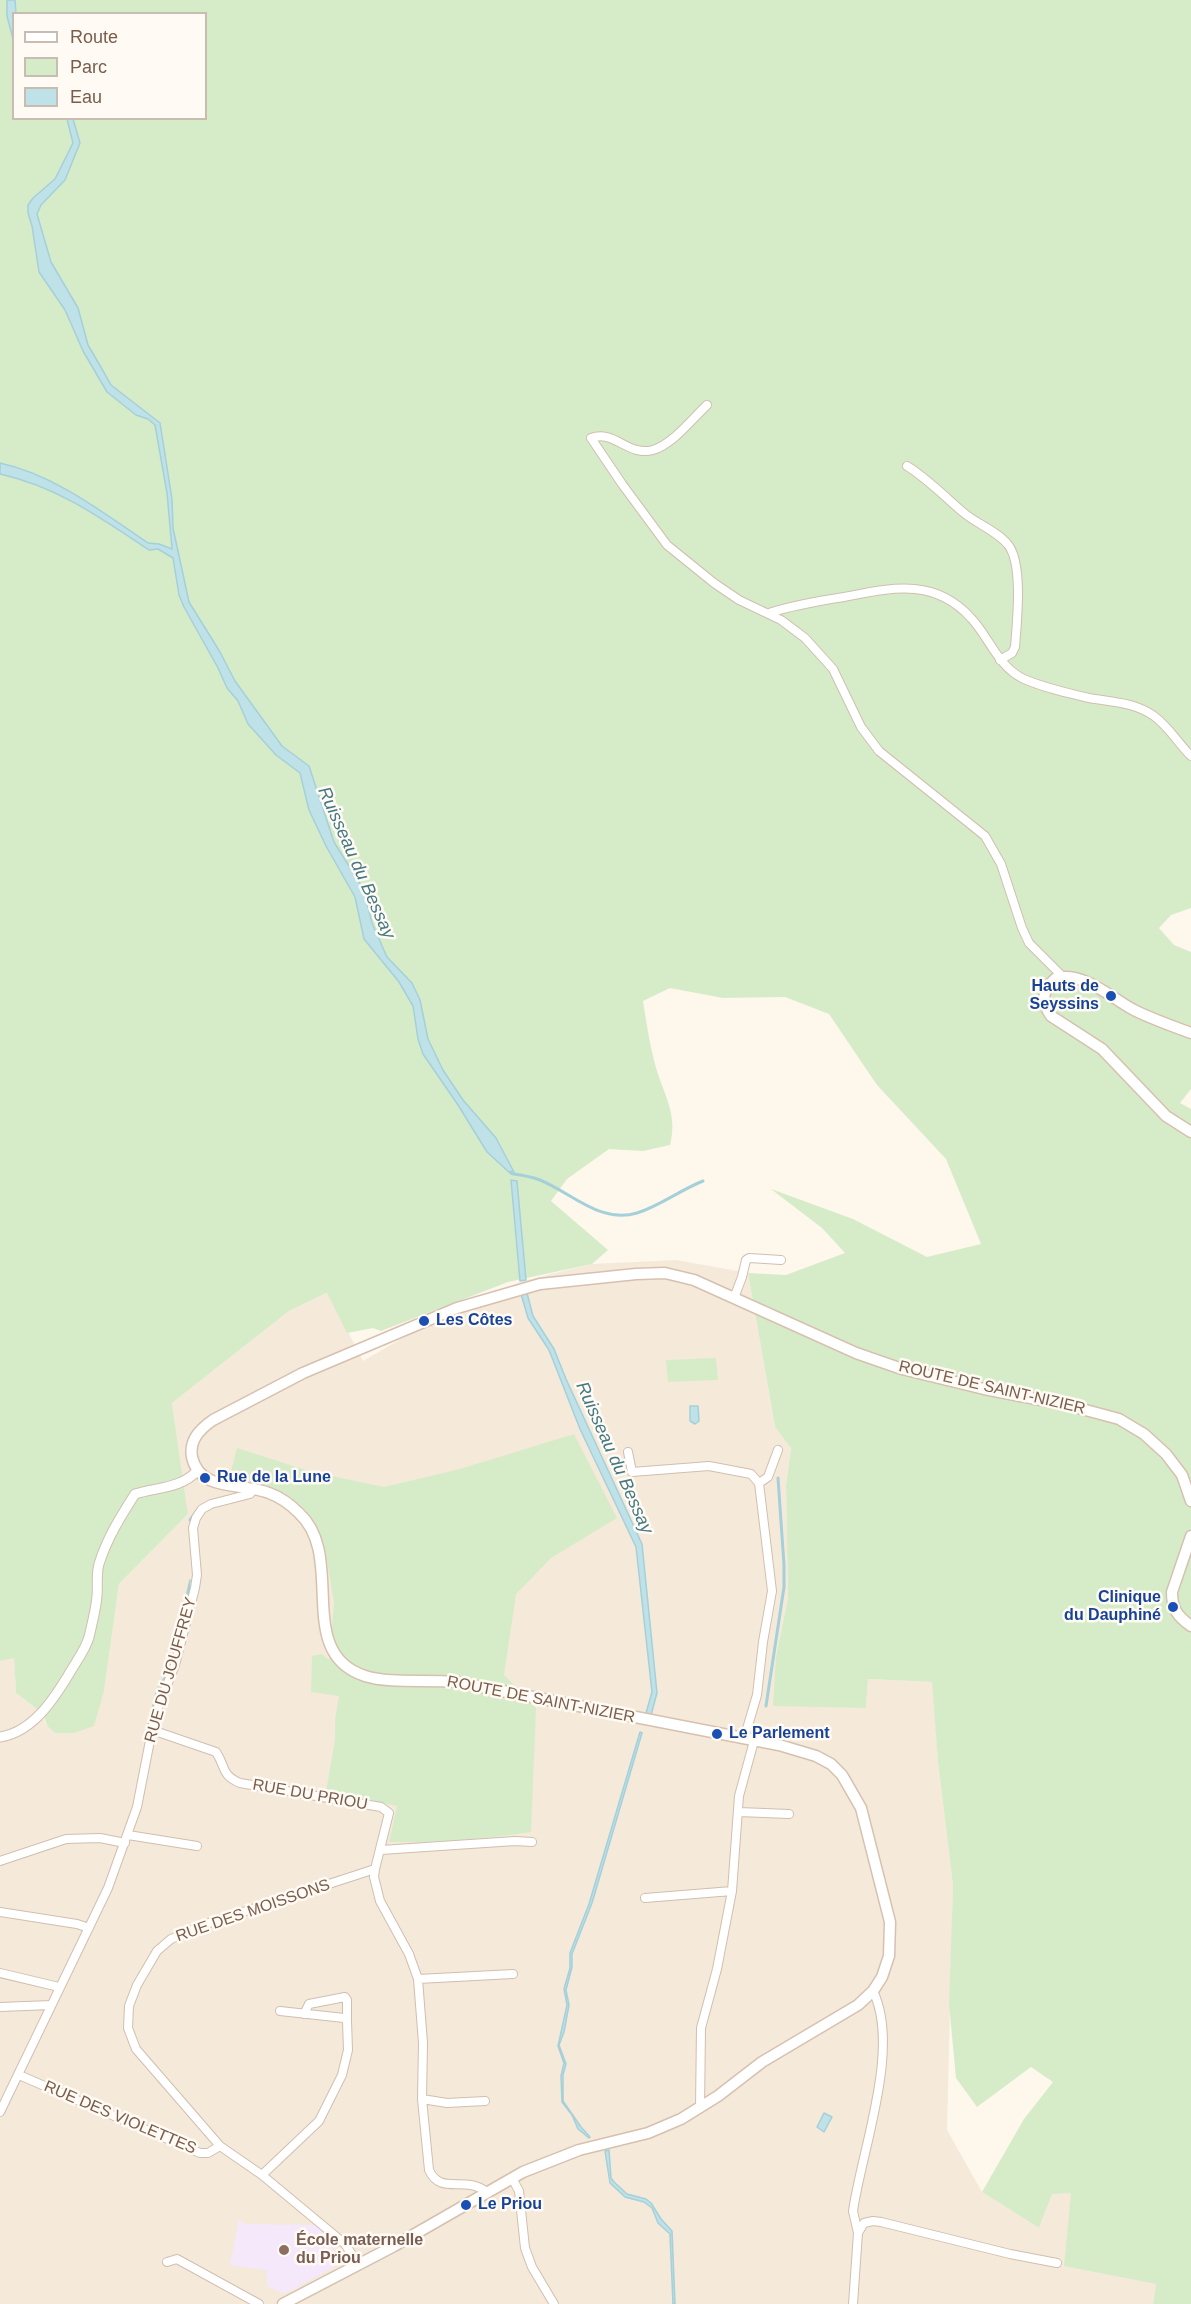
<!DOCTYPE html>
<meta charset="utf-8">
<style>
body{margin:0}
#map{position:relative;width:1191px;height:2304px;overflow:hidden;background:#fdf7ec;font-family:Arial,sans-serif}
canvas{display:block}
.legend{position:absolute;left:12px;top:12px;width:195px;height:108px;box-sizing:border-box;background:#fffaf3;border:2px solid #c9bcb1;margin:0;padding:8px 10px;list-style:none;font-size:18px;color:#795e4d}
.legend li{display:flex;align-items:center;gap:12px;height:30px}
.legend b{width:30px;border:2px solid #c9bcb1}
</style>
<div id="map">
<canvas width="1191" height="2304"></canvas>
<ul class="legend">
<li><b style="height:8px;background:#fff"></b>Route</li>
<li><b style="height:16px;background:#d6ecc9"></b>Parc</li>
<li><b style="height:16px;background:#bfe1e8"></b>Eau</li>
</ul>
</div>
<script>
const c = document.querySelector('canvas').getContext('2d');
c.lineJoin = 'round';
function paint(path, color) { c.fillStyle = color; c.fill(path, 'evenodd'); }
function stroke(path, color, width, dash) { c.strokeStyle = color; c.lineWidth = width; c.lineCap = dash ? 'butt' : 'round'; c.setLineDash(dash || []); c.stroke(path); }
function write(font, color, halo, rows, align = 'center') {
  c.font = font + ' Arial,sans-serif'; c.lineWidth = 5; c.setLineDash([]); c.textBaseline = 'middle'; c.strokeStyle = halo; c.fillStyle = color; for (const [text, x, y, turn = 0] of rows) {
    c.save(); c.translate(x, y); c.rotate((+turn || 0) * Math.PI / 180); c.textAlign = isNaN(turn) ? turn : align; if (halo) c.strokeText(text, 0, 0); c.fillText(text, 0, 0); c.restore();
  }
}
const residential = new Path2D(`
 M676 1260 748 1273 775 1427 791 1447 786 1485 788 1598 776 1656 866 1708 868 1679 933 1682 938 1762 953 1886 947 2130 982 2192 1039 2228 1052 2193H1071L1157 2280 1153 2304H0V1661L14 1657 16 1693 38 1710 48 1727 55 1733 104 1691 119 1584 188 1514 172 1403 289 1311 328 1293 363 1361 408 1335 523 1281 592 1264Z`);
const education = new Path2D(`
 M239 2220 246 2224 318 2225 342 2263 284 2294 267 2286V2270L230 2265Z`);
const green = new Path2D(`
 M0 0H1191V908L1171 915 1159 928 1174 945 1191 952V1089L1180 1103 1191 1109V2304H1153L1156 2284 1064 2266 1071 2193 1052 2194 1039 2228 982 2192 1024 2119 1053 2082 1031 2067 977 2107 956 2078 949 2004 953 1886 938 1762 932 1682 868 1679 866 1708 773 1706 776 1656 788 1598 786 1485 791 1448 775 1427 748 1273 786 1275 845 1253 822 1228 771 1189 853 1219 927 1257 981 1244 946 1159 877 1085 829 1014 785 997 723 998 670 988 643 1001C646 1020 649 1041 654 1060 661 1091 679 1112 670 1145L643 1151 609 1149 567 1179 551 1201 608 1250 592 1264 508 1282 381 1331 373 1328 347 1333 327 1293 289 1311 172 1403 188 1514 119 1584 104 1691 94 1726 74 1733H55L48 1727 42 1713 16 1693 14 1658 0 1661ZM14 14H206V118H14Z
 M716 1358 718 1380 668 1382 666 1360Z
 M574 1434 617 1518 551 1558 516 1594 504 1675 536 1708 531 1832C484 1839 437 1843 389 1842L397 1806 326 1791 335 1740V1720L339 1696 311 1692 312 1656 322 1654 329 1660 334 1603 324 1543 306 1510 285 1493 230 1475 237 1448 312 1472 384 1487 460 1469Z`);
const water = new Path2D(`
 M7 0H15L16 13 14 14 13 39 7 16Z
 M67 119H73L80 143 65 180 41 205 37 214 51 262 78 308 88 345 102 369 111 385 160 423 172 499 173 528 189 602 220 652 235 681 282 746 309 766 334 842 364 890 372 923 387 957 412 983 420 1000 428 1039 443 1070 463 1100 496 1138 515 1174H511L487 1152 458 1105 423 1054 418 1039 413 1006 399 982 364 939 355 897 326 846 309 810 300 773 276 755 248 724 238 701 227 688 218 668 184 607 179 595 173 558 158 549 149 550C101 518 58 487 0 474V463C55 475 102 512 148 543L159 544 172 549 167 493 155 425 148 419 136 415 107 392 83 351 65 310 39 272 32 226 28 213V205L33 198 55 179 73 143Z
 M511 1180 517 1181 526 1280 520 1281Z
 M527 1293 533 1316 554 1349 566 1379 642 1544 657 1693 651 1715 646 1713 652 1692 636 1547 580 1429 549 1350 528 1318 521 1294Z
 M690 1406H698L699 1421 695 1424 690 1421Z
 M190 1580 188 1602 177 1637 170 1669 158 1689 148 1729H147L157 1689 167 1674 171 1663Z
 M640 1732 642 1733 592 1903 572 1954V1967L566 1990 569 2005 564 2032 559 2045 566 2064 563 2075V2101L581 2127 590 2137 589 2138 578 2129 572 2115 562 2102 561 2076 564 2063 558 2046 567 2005 564 1989 570 1968V1953L589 1904Z
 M824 2113 832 2117 824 2132 817 2127Z
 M609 2150 611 2178 614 2182 627 2194 646 2199 651 2203 661 2219 672 2231 675 2304H673L670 2234 658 2223 652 2208 644 2202 625 2197 610 2183 605 2151Z`);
const stream = new Path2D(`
 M511 1172 513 1174C522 1175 532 1177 540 1180 572 1193 600 1224 637 1213 660 1206 680 1190 703 1181
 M190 1520 199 1508
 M766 1706 784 1587V1565L778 1478`);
const minor = new Path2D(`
 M707 405C692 419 673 444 653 450 628 457 614 429 591 438L622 484 667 545 714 583 739 600 781 620 805 638 833 669 861 727 879 751 985 836 1001 864 1022 928 1029 943 1062 976
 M907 466C928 479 945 497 964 513 977 524 999 532 1009 546 1023 566 1017 622 1015 647L1012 653 1000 660
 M769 613C794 605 818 601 844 597 891 588 934 577 971 618 989 637 998 667 1024 679 1045 688 1067 693 1089 698 1112 702 1134 702 1154 716 1169 727 1178 743 1191 756
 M734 1298 742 1277 746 1260 749 1258 781 1260
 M628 1452 632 1472 709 1466 751 1474 759 1483
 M152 1730 216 1752C226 1767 221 1775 240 1783L381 1807 389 1813 375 1869 209 1923 171 1939 157 1951 137 1985 129 2006 128 2028 136 2049 220 2146 262 2175 345 2244 358 2264
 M744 1739 757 1695 763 1642 772 1591 759 1483 768 1477 778 1450
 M739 1812 789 1814
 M128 1835 197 1846
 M381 1850 515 1841 532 1842
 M0 1861 66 1839 100 1838 125 1843
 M375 1869 374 1877 380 1901 409 1954 418 1979 423 2043 422 2099 429 2170C438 2190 454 2182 471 2185 477 2186 483 2189 488 2193
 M645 1898 732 1891
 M0 1912 77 1924 89 1928
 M0 1973 59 1987
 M418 1979 513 1974
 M0 2007 51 2005
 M304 2014 309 2004 345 1997 347 2000V2021
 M19 2075 200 2153H208L220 2146
 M422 2099 447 2103 485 2101
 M700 2108 701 2028 717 1969 732 1891 739 1796 754 1741
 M0 2112 108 1888 137 1807 155 1715 175 1665 195 1588 197 1575 193 1528 196 1518 202 1509 211 1504 250 1494 254 1488
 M262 2175 319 2121 342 2075 348 2050 347 2021 344 2018 280 2011
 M512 2178 519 2191 525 2248 532 2267 554 2304
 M858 2233 864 2223 873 2221 881 2222 1010 2254 1057 2263
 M167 2262 177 2259 259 2304
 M853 2304 858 2233 853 2211C862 2149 901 2048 873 1991`);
const tertiary = new Path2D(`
 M0 1737C34 1732 56 1696 72 1669 78 1659 86 1648 89 1637 92 1624 96 1609 97 1596 98 1585 96 1574 99 1564 107 1538 121 1516 135 1494 157 1487 181 1489 198 1470`);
const secondary = new Path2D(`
 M1191 1033C1172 1026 1152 1019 1134 1010 1111 998 1084 971 1056 978 1043 989 1040 1001 1051 1016L1102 1049 1166 1116 1191 1132
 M1191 1536 1172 1592C1172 1609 1177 1616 1191 1626
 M283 2304 394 2246 523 2172 579 2150 648 2133 681 2119 718 2096 762 2062 858 2005 873 1991 882 1977 889 1956 890 1922 861 1808 842 1775 831 1764 816 1756 779 1745 456 1682C429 1679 390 1684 365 1676 293 1653 347 1557 299 1513 291 1505 280 1497 269 1493 243 1482 200 1493 192 1457 189 1440 200 1429 213 1420L303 1373 457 1308 540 1284 636 1274 665 1273 694 1280 856 1353 902 1369 984 1389 1067 1405 1119 1419 1144 1434 1166 1454 1182 1475 1191 1501`);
const markers = [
 [1111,996,6,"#1a4fb4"],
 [424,1321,6,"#1a4fb4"],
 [205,1478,6,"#1a4fb4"],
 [1173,1607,6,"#1a4fb4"],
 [717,1734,6,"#1a4fb4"],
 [466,2205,6,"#1a4fb4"],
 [284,2250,6,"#8d6e63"]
];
const transitNames = [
 ["Hauts de",1099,987,"right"],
 ["Seyssins",1099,1005,"right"],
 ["Les Côtes",436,1321],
 ["Rue de la Lune",217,1478],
 ["Clinique",1161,1598,"right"],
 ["du Dauphiné",1161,1616,"right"],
 ["Le Parlement",729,1734],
 ["Le Priou",478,2205]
];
const streetNames = [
 ["ROUTE DE SAINT-NIZIER",992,1388,13],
 ["RUE DU JOUFFREY",171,1670,-74],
 ["ROUTE DE SAINT-NIZIER",541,1700,11],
 ["RUE DU PRIOU",310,1795,10],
 ["RUE DES MOISSONS",253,1911,-19],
 ["RUE DES VIOLETTES",120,2118,23]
];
const educationNames = [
 ["École maternelle",296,2241],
 ["du Priou",296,2259]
];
const waterNames = [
 ["Ruisseau du Bessay",356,863,66],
 ["Ruisseau du Bessay",614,1458,66]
];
paint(residential, '#f5e9da');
paint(education, '#f4e8fa');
paint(green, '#d6ecc9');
paint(water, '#bfe1e8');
stroke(water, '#a5d0d9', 1.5);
stroke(stream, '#a5d0d9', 3);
stroke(minor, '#d0bfb0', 10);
stroke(tertiary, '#d0bfb0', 11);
stroke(secondary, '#d6c1b0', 13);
stroke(minor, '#fff', 8);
stroke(tertiary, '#fff', 9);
stroke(secondary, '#fff', 10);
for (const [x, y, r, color] of markers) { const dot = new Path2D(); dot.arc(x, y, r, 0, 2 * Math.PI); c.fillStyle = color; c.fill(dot); stroke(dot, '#fffaf3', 2); }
write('bold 16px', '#164399', '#fffaf3', transitNames, 'left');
write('16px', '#795e4d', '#fffaf3', streetNames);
write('bold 16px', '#785e54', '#fffaf3', educationNames, 'left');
write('italic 18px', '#437985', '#fffaf3', waterNames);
</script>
